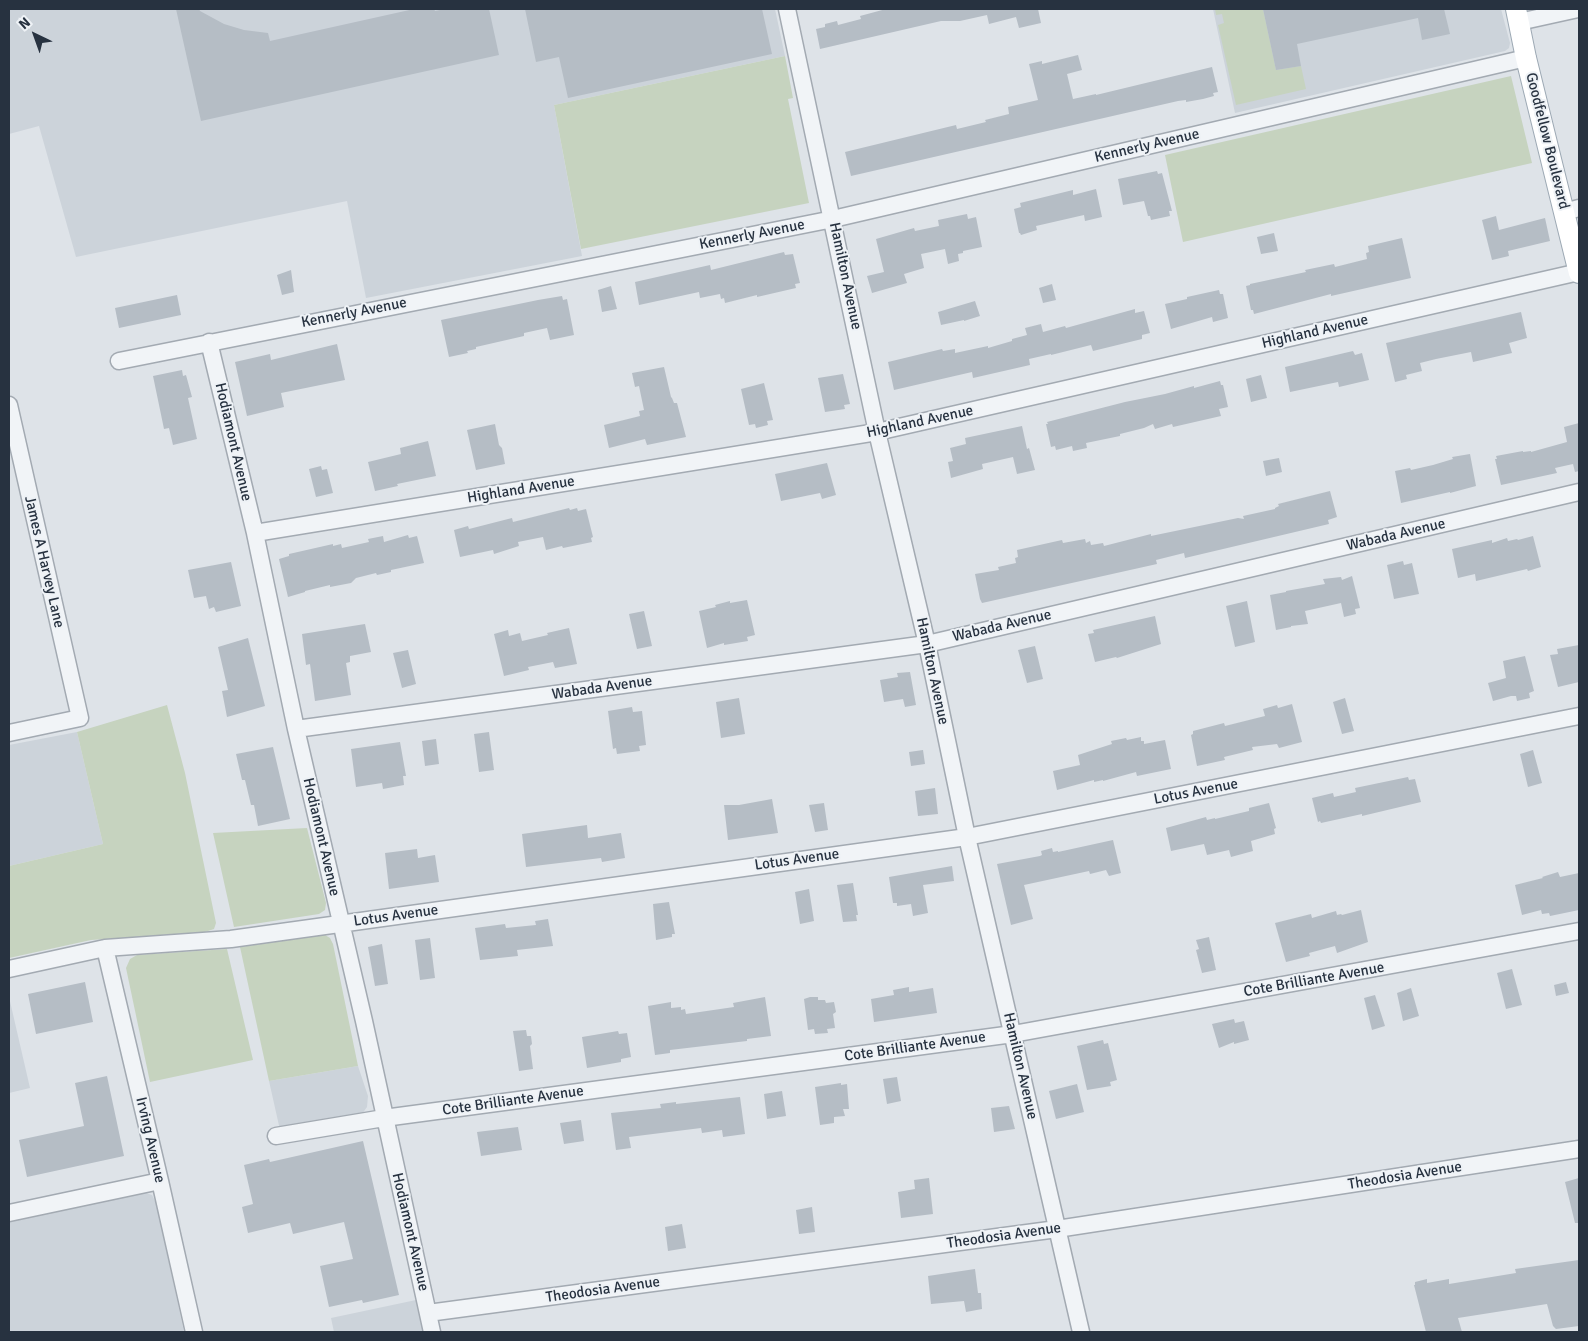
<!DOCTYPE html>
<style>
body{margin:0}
#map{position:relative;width:1588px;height:1341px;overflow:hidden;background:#dee3e8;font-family:Signika,sans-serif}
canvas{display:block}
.frame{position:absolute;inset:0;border:10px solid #273240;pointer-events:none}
.north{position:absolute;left:10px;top:10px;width:50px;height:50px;-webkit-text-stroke:4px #eef2f6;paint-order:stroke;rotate:318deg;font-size:14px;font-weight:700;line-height:20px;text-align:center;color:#273240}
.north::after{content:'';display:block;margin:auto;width:18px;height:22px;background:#273240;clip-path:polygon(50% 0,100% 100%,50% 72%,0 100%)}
</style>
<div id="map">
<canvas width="1588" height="1341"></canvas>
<div class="frame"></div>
<div class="north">N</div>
</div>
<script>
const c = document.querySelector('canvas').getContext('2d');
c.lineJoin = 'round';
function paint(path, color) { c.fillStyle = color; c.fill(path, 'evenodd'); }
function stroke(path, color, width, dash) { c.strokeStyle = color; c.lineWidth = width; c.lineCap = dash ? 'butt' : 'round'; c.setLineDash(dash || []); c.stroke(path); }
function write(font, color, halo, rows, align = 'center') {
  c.font = font + ' Signika,sans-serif'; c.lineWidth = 4; c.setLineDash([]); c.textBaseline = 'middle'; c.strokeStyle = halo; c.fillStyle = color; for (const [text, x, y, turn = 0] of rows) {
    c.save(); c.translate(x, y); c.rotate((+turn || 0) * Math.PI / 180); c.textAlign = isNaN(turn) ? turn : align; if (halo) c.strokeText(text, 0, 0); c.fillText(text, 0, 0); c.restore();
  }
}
const built = new Path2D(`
 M9 9H775L785 56 554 105 582 256 366 298 347 201 76 257 39 126 9 134Z
 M1213 9H1501L1510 43 1509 48 1505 51 1235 113Z
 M77 732 103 844 9 866V745Z
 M9 997 30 1088 9 1093Z
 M358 1066 368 1096 367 1107 362 1114 280 1130 269 1081Z
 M146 1193 152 1195 156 1203 184 1332H9V1222Z
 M416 1300 423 1332H334L331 1318Z`);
const green = new Path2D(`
 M1215 9H1263L1276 70 1301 66 1306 89 1236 105 1218 25 1224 23 1222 14 1216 15Z
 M785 56 793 98 788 99 809 203 581 249 554 105Z
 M1511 76 1532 163 1183 242 1165 155Z
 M167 705 185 773 216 923 214 929 205 932 91 940 9 958V866L103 844 77 732Z
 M307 828 326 903 325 910 319 914 234 927 213 833Z
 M325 935 330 938 333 944 358 1066 269 1081 240 947Z
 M227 949 253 1060 150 1082 126 968 130 959 137 955Z`);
const building = new Path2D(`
 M176 9H199L200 11 224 24 244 30 268 33 270 41 414 9H434L435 11 445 9H489L499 55 201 121Z
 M525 9H762L772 54 568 98 559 57 536 62Z
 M886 9H1038L1041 23 1019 28 1016 17 989 24 987 15 960 21H941L820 49 816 29 825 27V24L837 21 838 25 861 19 860 16Z
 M1263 9H1444L1450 34 1422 40 1418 18 1297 44 1301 66 1276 70Z
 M1078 55 1082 70 1067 74 1073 99 1096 94V95L1212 67 1218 92 1213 93 1214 96 1203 99 1186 102V100L1178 101 851 176 845 152 956 125 957 129 986 122 985 120 1009 114 1008 107 1038 100 1029 64 1042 61V64Z
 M1157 171 1158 174 1162 173 1172 211H1169L1170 216 1151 220 1150 216H1148L1144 201 1123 205 1118 179Z
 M1096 189 1102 217 1085 221 1084 215 1036 226 1037 230 1021 235 1020 233H1019L1014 209 1021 207 1020 203 1073 190V195Z
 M967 214 968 219 976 217 982 247 963 251V253L958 254 959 261 948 264 945 249 921 254 924 268 904 274 907 283 872 293 867 276 884 272 876 239 914 228 915 231 939 226 938 220Z
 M1496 216 1499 230 1545 218 1550 241 1508 251 1509 256 1492 260 1482 220Z
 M1274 233 1278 251 1261 254 1257 237Z
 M1402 238 1411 278 1331 296V294L1254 314 1253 310H1251L1246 286 1250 285V284L1306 272 1305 270 1334 264 1335 267 1367 259 1366 253 1369 252 1368 246Z
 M784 252 785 255 793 254 800 283 795 284 796 288 757 297V295L725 303 724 298 721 299 720 294 700 298 699 292 639 305 635 282 710 265 711 270Z
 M291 270 294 292 282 295 277 275Z
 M1052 284 1056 300 1043 303 1039 288Z
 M611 286 617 309 602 312 598 290Z
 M1219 290 1220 294H1223L1228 318 1213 322 1212 317 1171 329 1165 304 1187 299V297Z
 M177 295 181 315 119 328 115 308Z
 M562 296 563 300 567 299 574 335 550 340 547 328 524 333V336L476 347V349L467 351 468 353 449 357 441 320 538 300Z
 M975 301 980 316 964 321V320L941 325 938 312Z
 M1135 309V313L1144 311 1150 333 1142 335V339L1093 351 1091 345 1051 355V354L1029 359 1030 365 973 378 972 372 894 390 888 362 942 349 943 351 955 349V353L988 346V348L1012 341V339L1027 335 1025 328 1041 324 1043 332 1065 326 1066 328Z
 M1521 312 1527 338 1509 343 1512 353 1473 362 1471 352 1436 359 1420 363 1422 371 1406 375 1407 379 1395 382 1386 343Z
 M337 344 345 380 281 393 284 407 247 416 235 362 270 354 271 360Z
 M1353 351 1355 355 1362 353 1369 380 1339 387 1338 382 1290 392 1285 367Z
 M664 367 671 397 672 398 674 403H677L686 437 647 445 645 439 609 448 604 425 640 416 639 411 644 410 639 386 635 387 632 373Z
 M182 370 183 376 186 375 192 397 188 398 197 439 173 445 169 428 164 429 153 376Z
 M843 374 850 404 844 405 845 409 825 412 818 378Z
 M1261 375 1267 398 1251 402 1246 379Z
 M1220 381 1221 385H1223L1228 407 1219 409 1221 416 1173 427 1172 424 1155 429 1153 424 1144 428 1120 434V436L1086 443 1087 448 1073 451 1072 446 1056 450 1055 446 1051 447 1046 424H1048L1047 422 1125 402 1165 394 1194 386V388Z
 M764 383 773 420 767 421 768 425 756 428 755 424 749 425 741 389Z
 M1579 423V471L1575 472 1573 464 1555 468 1557 473 1501 485 1495 459H1497L1496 456 1523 451V452L1531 451V452L1567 442 1564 427Z
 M495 424 499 445 502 448 505 464 476 470 467 430Z
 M1022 426 1027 449 1029 448 1035 470 1017 474 1013 457 982 464 983 469 951 478 948 462 953 461 950 448 966 444 965 438Z
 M428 441 436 476 397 484 398 486 375 491 368 462 401 454 400 448Z
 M1470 454 1476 486 1450 493V492L1401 503 1395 471 1410 468 1411 470 1433 465 1453 459 1452 457Z
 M1279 458 1282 472 1266 476 1263 461Z
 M827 463 836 495 822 499 820 493 781 501 775 474Z
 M321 466 322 470 327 469 333 493 316 497 309 469Z
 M1330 491 1337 517 1328 520 1329 524 1185 558 1184 553 1156 560 1157 564 982 603 980 599 975 574 999 570 998 567 1016 563 1015 558 1018 557 1017 550 1062 540 1063 543 1085 539 1086 543 1090 541 1091 545 1103 543 1104 546 1151 534V536L1238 518 1244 519 1243 516 1275 509V508L1279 506 1278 504Z
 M569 508 570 510 577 508 578 511 586 509 593 537 591 538 592 542 563 548 562 546 546 550 543 537 518 542 519 546 494 554 493 550 460 557 454 530 468 526 469 529 512 518 513 522Z
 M408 535 409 538 417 536 424 563 391 570V572L377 575 376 573 356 578 351 583 330 587V585L305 591V592L288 597 279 559 289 556V554L333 544V546L341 544 342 548 369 542 368 539 383 536 384 542Z
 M1533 536 1541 567 1528 571 1527 569 1476 581 1475 574 1458 578 1452 549 1492 540V543L1507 538 1508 541 1517 539 1518 540Z
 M1403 561 1404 565 1412 563 1419 594 1394 599 1387 565Z
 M231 562 241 606 216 612 214 607 209 609 206 596 194 598 188 570Z
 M1352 576 1360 608 1355 609 1356 614 1344 617 1341 603 1305 611 1308 624 1291 626V627L1276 630 1270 595 1286 592V591L1325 584 1323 579 1341 577 1342 580Z
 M747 600 755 635 747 637 748 641 724 645V643L707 648 699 611 716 607 715 605 730 601V603Z
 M1247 601 1255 642 1235 647 1226 606Z
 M644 611 652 646 637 649 629 614Z
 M1155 616 1161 644 1117 658 1116 657 1095 662 1088 634 1094 633 1093 630Z
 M365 624 371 652 350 656V662L346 663 351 695 315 701 310 664 306 665 302 634Z
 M569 628 577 664 555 668 553 662 528 667 529 670 504 676 494 634 508 630 509 636 520 633 522 641 548 635 547 633Z
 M248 638 265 706 227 717 222 691 228 690 218 647Z
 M1579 645V682L1558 687 1550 655 1558 654 1557 649Z
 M1035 646 1043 679 1027 683 1018 650Z
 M408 650 416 684 402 688 393 653Z
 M1525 656 1534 691 1529 693 1530 698 1517 701 1516 696H1511L1493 701 1488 683 1506 678 1503 661Z
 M910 672 916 705 905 707 903 699 884 702 880 680 898 677 897 673Z
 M739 698 745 734 721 738 716 702Z
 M1345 698 1354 731 1342 734 1333 702Z
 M1292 704 1302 742 1279 748 1277 744 1252 747 1253 750 1224 757 1225 760 1197 766 1191 735 1193 734V731L1224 723 1225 726 1265 716 1263 709 1277 705 1278 708Z
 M632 707 633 712 642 711 646 745 639 746 640 751 617 754 616 748 613 749 608 711Z
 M489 732 494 770 479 772 474 734Z
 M1141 737V741H1144V744L1165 740 1171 769 1137 776 1136 772 1103 781V780L1094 782V780L1057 790 1053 771 1080 765 1078 755 1112 744 1111 741 1126 738 1127 740Z
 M436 739 439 764 425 766 422 741Z
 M400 742 406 776H403L404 785 383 789 382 783 356 787 351 749Z
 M273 747 290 819 258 826 254 805H251L245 780H242L236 754Z
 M923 750 925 764 911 766 909 752Z
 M1533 750 1542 783 1528 787 1520 754Z
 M1408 777 1409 780 1415 779 1421 802 1362 816V814L1321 823 1320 821 1318 822 1312 798 1333 793 1334 797 1356 792 1355 788Z
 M935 788 938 814 918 816 915 791Z
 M772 799 778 833 728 840 724 805H739Z
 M824 803 828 830 815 832 809 805Z
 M1269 803 1276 828 1274 829 1275 834 1251 841 1253 851 1231 857 1229 850 1207 855 1204 844 1171 851 1166 828 1206 817 1207 820 1215 818V819L1249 811V808Z
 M587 825 588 838 621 833 625 858 602 862 601 858 526 867 522 834Z
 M1113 840 1121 873 1109 876 1106 870 1090 874 1089 871 1024 885 1033 919 1011 925 997 864 1040 856 1042 855 1041 851 1052 848 1053 852 1058 851V852Z
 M417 849 418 858 435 855 439 882 389 889 385 853Z
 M952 866 954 881 923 885 928 913 913 916 911 904 897 906V903H893L889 877Z
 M1558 872 1560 877 1579 873V910L1550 916 1549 913 1542 914 1541 910 1522 915 1515 885 1543 878 1542 877Z
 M853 883 858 915H856L857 921 843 922 837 885Z
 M809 889 814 921 800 924 795 892Z
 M669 902 675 934H672V937L656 940 653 904Z
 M1361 910 1368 942 1337 953 1335 946 1309 953 1310 956 1286 962 1275 923 1311 914 1312 918 1336 911 1337 915 1341 914 1342 915Z
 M548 919 553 946 517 950 518 956 480 960 475 928 505 924 506 928 536 925 535 921Z
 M1209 937 1216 970 1202 973 1196 950 1199 949 1196 940Z
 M430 938 435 978 420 980 415 940Z
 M382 944 388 984 375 986 368 947Z
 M1512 969 1522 1005 1506 1009 1497 973Z
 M85 982 93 1022 36 1034 28 994Z
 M1566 982 1569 993 1556 996 1554 985Z
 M909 987V992L933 988 937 1013 874 1022 871 999 894 995 893 990Z
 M1411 988 1419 1016 1403 1021 1397 993Z
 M1375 995 1385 1026 1372 1030 1364 998Z
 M765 997 771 1036 747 1039V1041L670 1050V1053L655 1055 648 1006 671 1002V1008L681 1007V1010L685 1009 686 1014 734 1007 733 1003Z
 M810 997H818V1000H825L826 1003 834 1002 836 1012 833 1014 835 1028 827 1029 828 1033 815 1034 814 1029 808 1030 804 999Z
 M1234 1019 1235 1023 1244 1021 1249 1040 1234 1044V1042L1219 1048 1212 1024Z
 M526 1030 527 1036H531L532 1044 530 1046 533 1069 519 1071 513 1031Z
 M618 1031 619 1034 627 1033 631 1057 621 1059V1062L587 1068 582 1037Z
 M1103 1040 1104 1044 1108 1043 1117 1080 1110 1082 1111 1086 1087 1090 1077 1046Z
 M107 1076 124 1156 27 1177 19 1140 84 1126 75 1083Z
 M897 1077 901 1101 887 1104 883 1079Z
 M841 1083V1085L847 1084 849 1109H843L845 1116 834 1117V1123L820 1125 815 1087Z
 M1077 1084 1084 1112 1056 1119 1049 1091Z
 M782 1091 786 1116 767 1119 764 1094Z
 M740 1097 745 1134 723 1137 722 1130 702 1133 701 1128 629 1137 631 1148 616 1150 611 1113 661 1108 660 1104 676 1102V1104Z
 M1009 1106 1015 1129 994 1132 991 1108Z
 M581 1120 584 1141 564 1144 560 1123Z
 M518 1127 522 1150 481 1156 477 1132Z
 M363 1141 399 1295 363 1303 362 1300 329 1307 320 1266 353 1259 344 1222 293 1234 290 1223 248 1233 242 1207 253 1204 244 1165 269 1159 270 1162Z
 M929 1178 933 1214 901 1218 898 1192 915 1189 914 1180Z
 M1579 1178V1223H1575L1565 1182Z
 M812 1207 815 1232 799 1234 796 1210Z
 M682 1224 686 1248 668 1251 665 1227Z
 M1579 1260V1326L1556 1329 1553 1326 1547 1304 1458 1318 1462 1332H1426L1414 1285H1415V1282L1427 1279V1283L1449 1279V1284L1516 1273 1515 1269Z
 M975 1269 978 1293H981L982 1309 966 1312 964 1301 931 1304 928 1276Z`);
const minor = new Path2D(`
 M787 9 877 432 927 644 967 837 1081 1332
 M1519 22 1578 9
 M1564 212 1579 208
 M209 342 255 533 296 729 364 1021 432 1332
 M119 361 833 219 1526 58
 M9 405 80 718 9 733
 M255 533 877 432 1579 272
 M296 729 927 644 1579 492
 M105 948 160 1181 194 1332
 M9 969 105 948 231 939 967 837 1579 716
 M276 1136 384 1118 1013 1034 1579 931
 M9 1213 160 1181
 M428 1313 1057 1229 1579 1149`);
const major = new Path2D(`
 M1516 9 1526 58 1579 273`);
const streetNames = [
 ["Goodfellow Boulevard",1547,141,76],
 ["Kennerly Avenue",1147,146,-13],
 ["Kennerly Avenue",752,235,-11],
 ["Hamilton Avenue",845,276,78],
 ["Kennerly Avenue",354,313,-11],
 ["Highland Avenue",1315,332,-13],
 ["Highland Avenue",920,422,-12],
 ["Hodiamont Avenue",233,442,77],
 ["Highland Avenue",521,490,-9],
 ["Wabada Avenue",1396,535,-13],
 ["James A Harvey Lane",44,562,77],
 ["Wabada Avenue",1002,626,-13],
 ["Hamilton Avenue",932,671,78],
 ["Wabada Avenue",602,688,-8],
 ["Lotus Avenue",1196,792,-11],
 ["Hodiamont Avenue",321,837,77],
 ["Lotus Avenue",797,860,-8],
 ["Lotus Avenue",396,916,-8],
 ["Cote Brilliante Avenue",1314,980,-10],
 ["Cote Brilliante Avenue",915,1047,-8],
 ["Hamilton Avenue",1020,1066,77],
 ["Cote Brilliante Avenue",513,1101,-8],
 ["Irving Avenue",150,1140,77],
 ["Theodosia Avenue",1405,1176,-9],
 ["Hodiamont Avenue",410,1232,77],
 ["Theodosia Avenue",1004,1236,-8],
 ["Theodosia Avenue",603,1290,-8]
];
paint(built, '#ccd3da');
paint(green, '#c6d3bf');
paint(building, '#b5bdc5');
stroke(minor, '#a3aab2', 19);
stroke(major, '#9da9b4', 22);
stroke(minor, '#f1f4f7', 16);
stroke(major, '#fff', 20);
write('15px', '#273240', '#eef2f6', streetNames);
</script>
